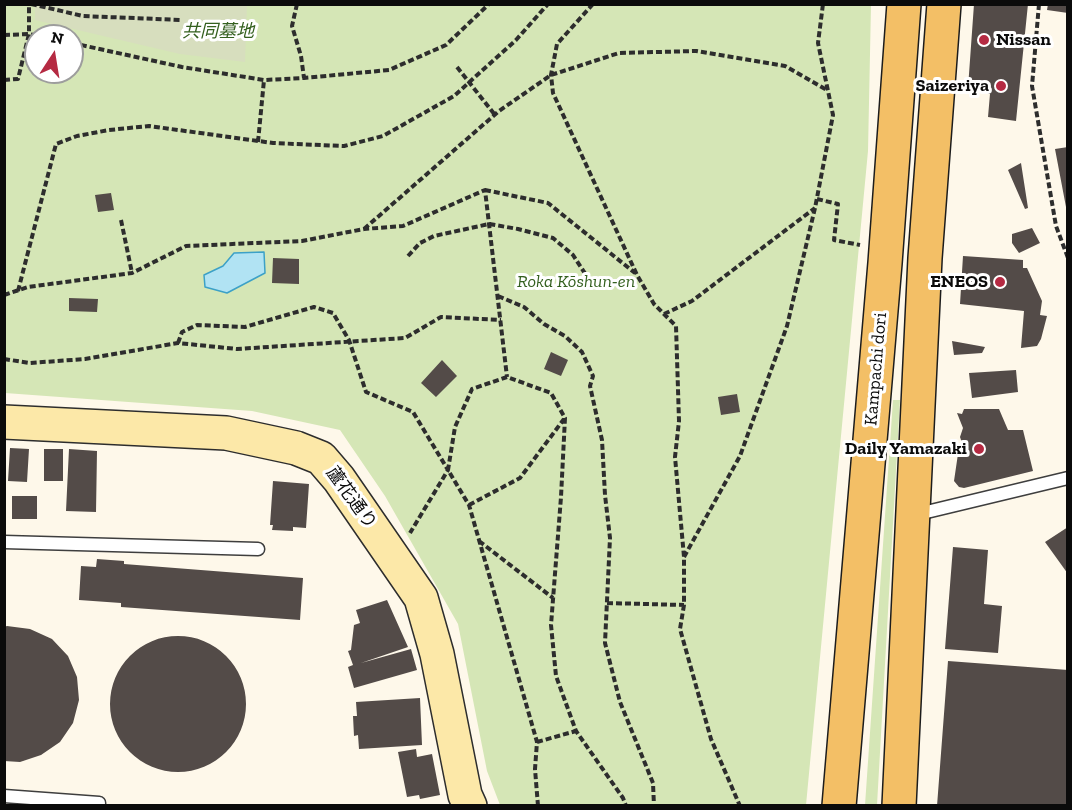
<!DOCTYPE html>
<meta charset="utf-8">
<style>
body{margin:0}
#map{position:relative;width:1072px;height:810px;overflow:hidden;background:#fef8ea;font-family:"Zilla Slab",serif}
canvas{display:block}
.frame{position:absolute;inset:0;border:6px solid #0b0b0b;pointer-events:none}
.north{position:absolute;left:24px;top:24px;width:60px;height:60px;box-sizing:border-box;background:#fff;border:2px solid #9d9d9d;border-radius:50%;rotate:12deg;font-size:16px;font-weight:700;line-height:24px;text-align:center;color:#0b0b0b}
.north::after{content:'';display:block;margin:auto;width:21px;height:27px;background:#b52a42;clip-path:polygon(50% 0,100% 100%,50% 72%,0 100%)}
</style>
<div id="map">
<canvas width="1072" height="810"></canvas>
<div class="frame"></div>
<div class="north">N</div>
</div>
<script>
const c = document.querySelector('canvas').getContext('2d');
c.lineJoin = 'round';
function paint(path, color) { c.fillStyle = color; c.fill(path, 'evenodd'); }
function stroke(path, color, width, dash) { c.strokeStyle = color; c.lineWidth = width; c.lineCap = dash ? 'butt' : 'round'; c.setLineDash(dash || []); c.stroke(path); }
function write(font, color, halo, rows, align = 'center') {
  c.font = font + ' "Zilla Slab","Noto Sans JP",serif'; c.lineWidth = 6; c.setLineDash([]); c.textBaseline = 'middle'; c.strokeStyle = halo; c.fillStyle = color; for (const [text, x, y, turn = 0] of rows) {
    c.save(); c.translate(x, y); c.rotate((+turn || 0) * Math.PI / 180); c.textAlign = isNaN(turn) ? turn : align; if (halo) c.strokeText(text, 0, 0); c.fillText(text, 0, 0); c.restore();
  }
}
const green = new Path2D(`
 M4 5H871L868 151 806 805H500L487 771 458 624 385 496 340 430 252 411 5 393ZM36 36H72V72H36Z
 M893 400H900L877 805H865Z`);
const cemetery = new Path2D(`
 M35 5H247L245 62 180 54 35 20Z`);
const water = new Path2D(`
 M264 252 265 273 227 293 205 287 204 275 223 266 234 253Z`);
const building = new Path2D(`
 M974 4H1028L1016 121 988 117 990 94 968 88Z
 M1048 4H1068V13L1047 10Z
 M1068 147V207H1066L1055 149Z
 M1021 163 1028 208 1025 209 1008 170Z
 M111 193 114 210 98 212 95 195Z
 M1032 228 1040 243 1019 253 1012 243V234Z
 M963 256 1023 260V268H1027L1042 301 1040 315 1047 316 1041 339 1037 346 1021 348 1024 311 960 304Z
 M273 258 299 259V284L272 283Z
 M69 298 98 299 97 312 69 311Z
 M952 341 985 347 982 353 954 355Z
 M551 352 568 360 561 376 544 369Z
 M442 360 457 376 436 397 421 383Z
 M1016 370 1018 392 972 398 969 373Z
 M737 394 740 412 721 415 718 397Z
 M964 409H999L1008 430H1023L1033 471 964 488 959 487 954 481 959 447 964 449 960 437 963 428 957 413 962 414Z
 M10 448 29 449 27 482 8 481Z
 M44 449H63V481H44Z
 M69 449 97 451 96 512 66 511Z
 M273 481 309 484 306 528 293 527V531L272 530 273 525H270Z
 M12 496H37V519H12Z
 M1068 527V574L1045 542Z
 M953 547 988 550 984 604 1002 606 998 653 945 649Z
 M97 559 124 561V564L303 578 300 620 121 607V603L79 600 81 566 96 567Z
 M387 600 408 647 361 663 411 649 417 670 354 688 348 667 353 665 348 651 351 650 354 625 360 623 356 610Z
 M7 626 30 629 52 639 68 656 77 677 79 700 73 723 60 742 41 755 20 762 4 761V627Z
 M110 704a68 68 0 1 1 136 0a68 68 0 1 1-136 0Z
 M948 661 1068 670V806H937Z
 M420 698 422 745 359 749 358 735 354 736 353 716H357L356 702Z
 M416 749 417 757 432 754 440 795 420 799 419 795 407 797 398 752Z`);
const path = new Path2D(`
 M31 4 83 16 181 20
 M297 4 292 26 301 56 304 78
 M593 4 557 44 551 75 553 93 637 275 654 304 676 326 679 421 675 457 684 557V605L680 629 711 739 740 806
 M1039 4 1032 86 1056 226 1068 258
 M4 35 29 34 40 36
 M72 43 182 67 264 80 304 78 389 70 446 45 489 4
 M457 67 495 115
 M4 80 18 79 29 34V4
 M258 142 264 80
 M485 190 548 203 635 273
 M817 199 838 204 834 240 860 245
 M121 220 132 273
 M364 229 499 111 551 75 619 53 696 51 785 66 827 90
 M408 256 420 243 434 236 489 224 518 229 553 238 573 255 586 275
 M18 291 56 144 77 136 109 130 149 126 273 143 344 146 383 136 454 96 516 40 548 4
 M4 295 28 287 132 273 186 246 302 241 364 229 403 226 485 190 507 377
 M498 296 524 307 544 324 565 336 582 352 593 376 590 386 602 440 605 495 610 538 605 643 620 702 653 783 654 806
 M664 314 692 301 815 208
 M178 343 182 332 197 325 245 327 314 307 333 313 349 340 366 392 413 412 448 470 410 533
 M4 359 30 363 85 359 178 343 237 349 405 338 441 317 501 320
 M469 505 520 478 564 419
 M479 541 553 598
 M684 557 740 456 787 326 815 208 833 115 818 43 823 4
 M607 603 684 605
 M537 742 576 731
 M538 806 535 769 537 742 469 505 448 470 455 427 472 389 507 377 551 393 565 418 561 497 551 625 556 676 576 731 623 798 626 806`);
const lane = new Path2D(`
 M914 515 1068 478
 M4 542 258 549
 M4 796 99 803`);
const secondary = new Path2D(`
 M4 422 226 433 296 448 321 458 339 479 421 598 437 654 465 795 470 806`);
const primary = new Path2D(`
 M839 806 885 263 904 4
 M899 806 925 258 944 4`);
const markers = [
 [984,40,6,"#b52a42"],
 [1001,86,6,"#b52a42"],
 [1000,282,6,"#b52a42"],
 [979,449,6,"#b52a42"]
];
const parkNames = [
 ["共同墓地",218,32],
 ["Roka Kōshun-en",576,282]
];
const poiNames = [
 ["Nissan",996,40,"left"],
 ["Saizeriya",989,86],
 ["ENEOS",988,282],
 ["Daily Yamazaki",967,449]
];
const streetNames = [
 ["Kampachi dori",876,369,-85],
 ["蘆花通り",351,498,54]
];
paint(green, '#d5e6b6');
paint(cemetery, '#d7debe');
paint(water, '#b1e3f3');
stroke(water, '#3ca1c7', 1.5);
paint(building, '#534b48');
stroke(lane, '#3e3e3e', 15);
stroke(secondary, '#2d2d2d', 36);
stroke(primary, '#1c1c1c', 36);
stroke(path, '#2d2d2d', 4, [6, 3]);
stroke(lane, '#fff', 12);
stroke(secondary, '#fce8a8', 33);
stroke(primary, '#f3bf66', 33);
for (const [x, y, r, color] of markers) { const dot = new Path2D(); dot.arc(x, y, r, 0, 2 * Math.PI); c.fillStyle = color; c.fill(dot); stroke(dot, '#fff', 2); }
write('italic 18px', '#34601f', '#fff', parkNames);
write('bold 18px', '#0b0b0b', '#fff', poiNames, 'right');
write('18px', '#0b0b0b', '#fff', streetNames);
</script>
